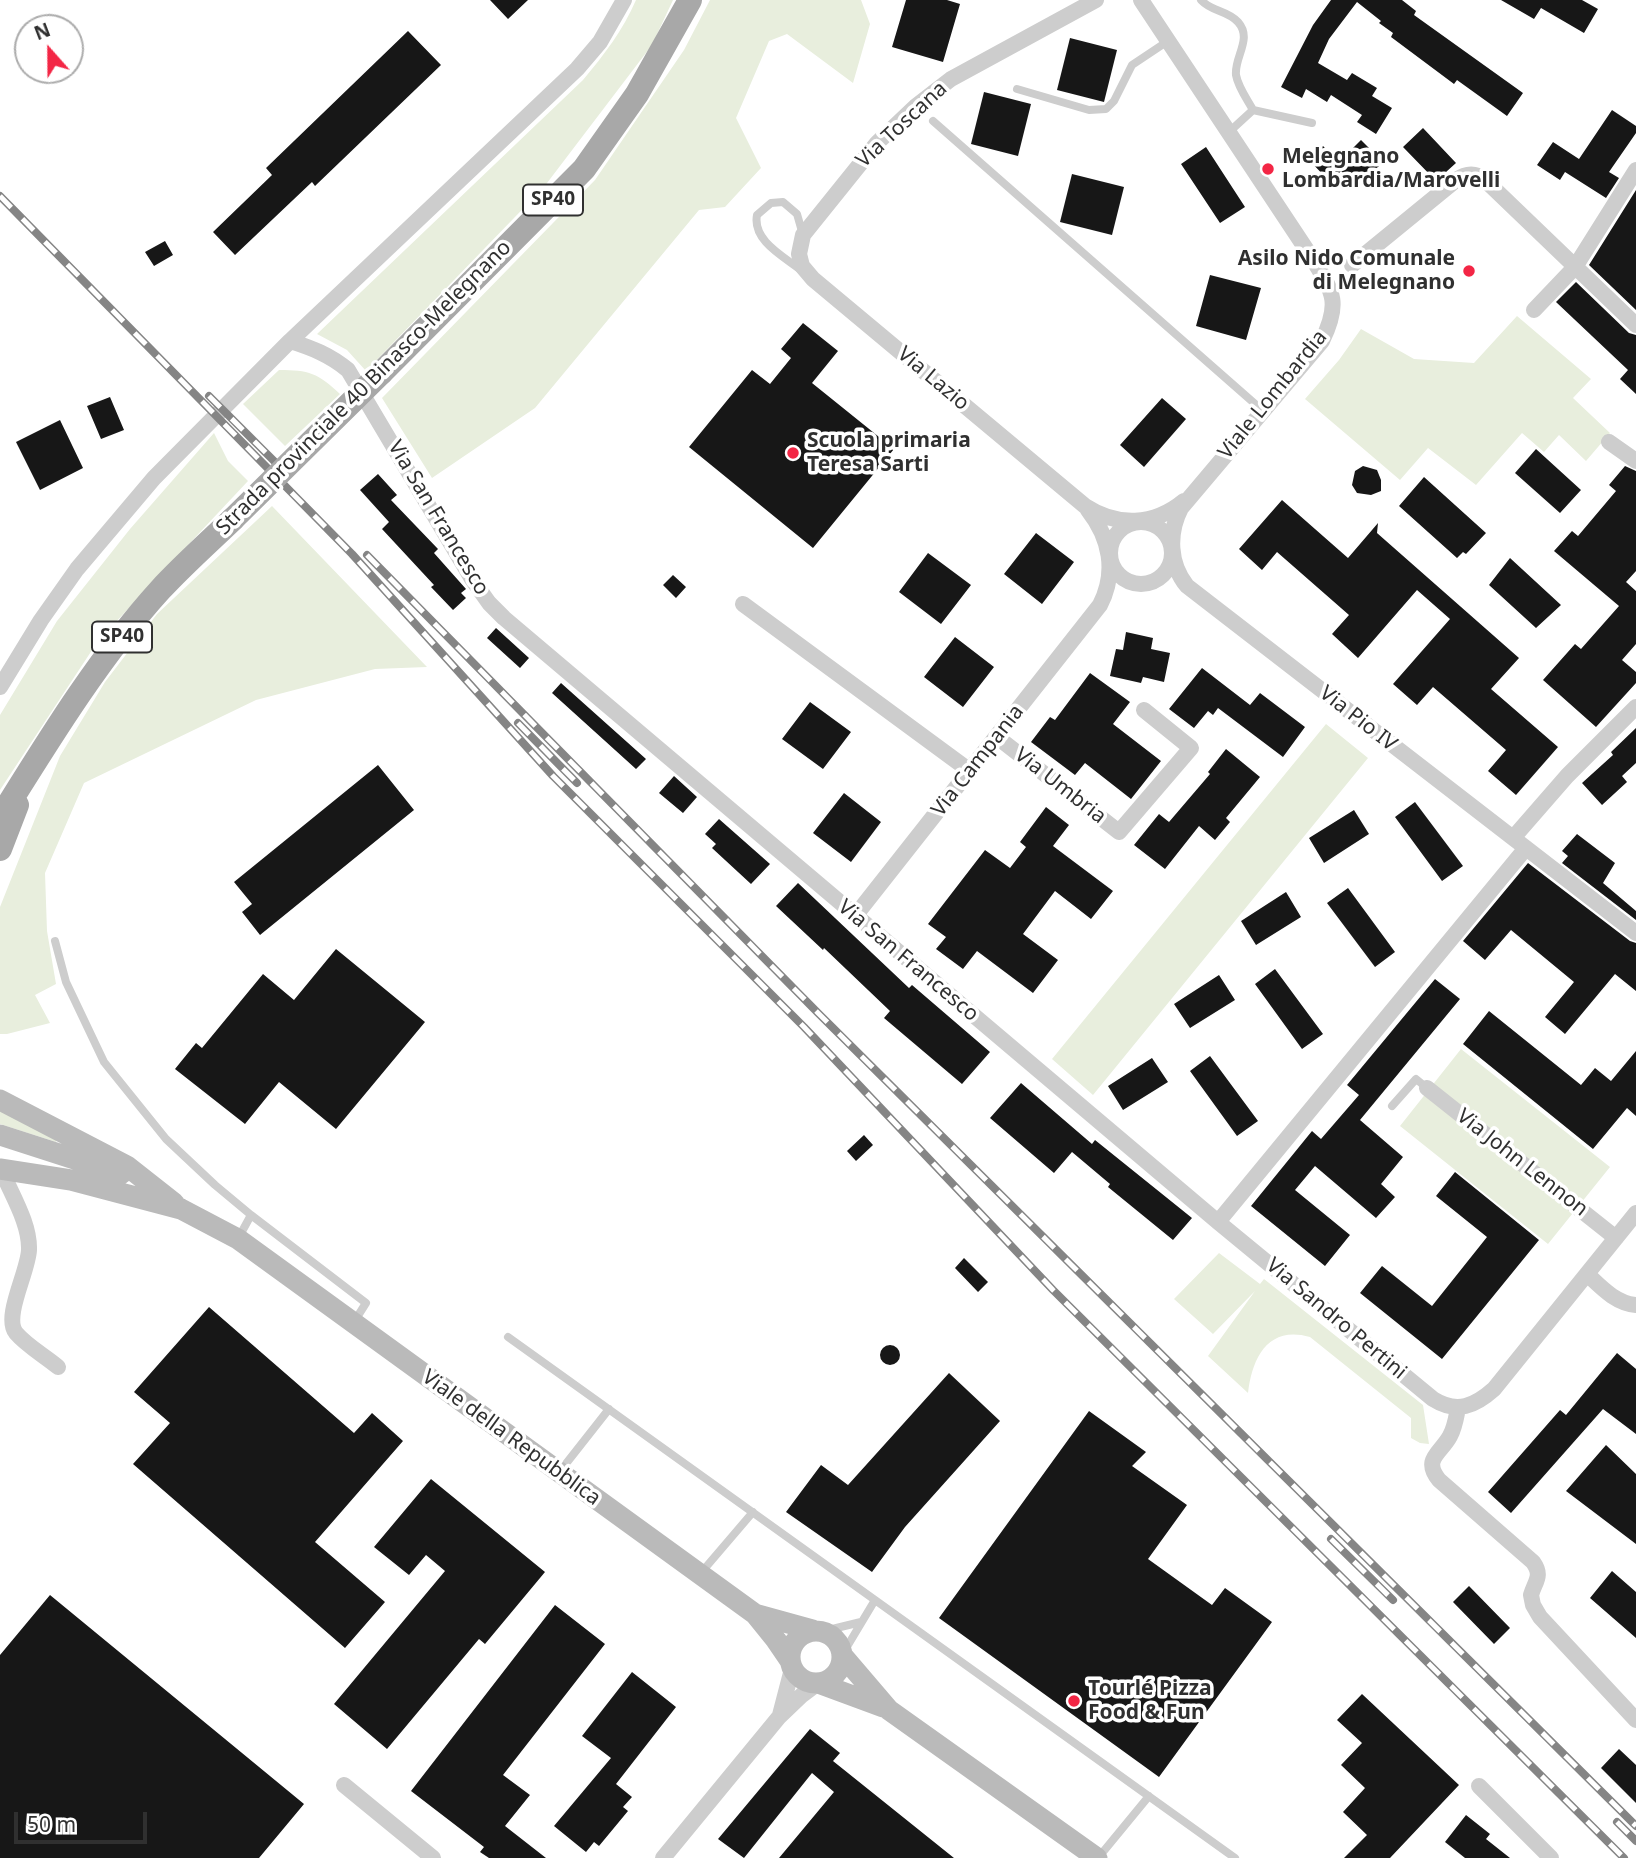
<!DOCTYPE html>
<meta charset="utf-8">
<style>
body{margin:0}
#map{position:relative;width:1636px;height:1858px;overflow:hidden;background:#fff;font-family:"Noto Sans",sans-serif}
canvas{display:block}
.north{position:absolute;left:14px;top:14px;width:70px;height:70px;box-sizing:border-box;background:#fff;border:2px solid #acacac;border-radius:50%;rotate:339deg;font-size:19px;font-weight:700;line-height:28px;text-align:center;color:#303030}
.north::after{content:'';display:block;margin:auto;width:24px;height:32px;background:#f32645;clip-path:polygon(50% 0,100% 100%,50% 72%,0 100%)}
.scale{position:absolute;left:14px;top:1812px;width:133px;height:32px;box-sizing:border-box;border:4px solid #303030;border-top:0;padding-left:9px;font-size:21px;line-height:24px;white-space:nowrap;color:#303030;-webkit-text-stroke:5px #fff;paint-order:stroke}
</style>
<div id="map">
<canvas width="1636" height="1858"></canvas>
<div class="north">N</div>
<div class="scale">50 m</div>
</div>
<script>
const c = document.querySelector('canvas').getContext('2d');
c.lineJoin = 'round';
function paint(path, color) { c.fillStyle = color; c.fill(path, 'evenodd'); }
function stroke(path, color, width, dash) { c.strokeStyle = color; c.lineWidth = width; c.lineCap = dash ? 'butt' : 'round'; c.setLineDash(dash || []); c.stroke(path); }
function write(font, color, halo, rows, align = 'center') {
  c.font = font + ' "Noto Sans",sans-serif'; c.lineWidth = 7; c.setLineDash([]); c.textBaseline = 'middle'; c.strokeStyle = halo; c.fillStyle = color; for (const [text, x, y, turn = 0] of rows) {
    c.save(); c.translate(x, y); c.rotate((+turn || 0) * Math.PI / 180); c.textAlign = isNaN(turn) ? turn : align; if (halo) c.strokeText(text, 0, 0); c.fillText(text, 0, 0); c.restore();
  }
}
const green = new Path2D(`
 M636 0H673L652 45 544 187 366 371 347 350 317 334 583 80C604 55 623 30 636 0Z
 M710 0H861L870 24 853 83 787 34 769 41 736 118 761 168 725 207 699 210 535 408 432 478 382 398 595 180 684 50Z
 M1517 316 1591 379 1573 398 1610 433 1586 461 1559 435 1544 452 1522 433 1476 485 1428 448 1400 480 1305 399 1339 360 1361 329 1414 359 1474 363Z
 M279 370C309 370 318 373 340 394L285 446 243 404Z
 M214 433 228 461 248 481 98 641 0 790V715L57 621 130 529Z
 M272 506 427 667 375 669 256 700 84 783 45 873 47 931 56 984 35 995 50 1023 7 1034H0V907L60 756 105 682 157 614Z
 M1326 724 1368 758 1093 1095 1052 1059Z
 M1461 1049 1610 1167 1548 1244 1400 1126Z
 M0 1111 57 1140 56 1142 0 1124Z
 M1219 1253 1260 1284 1264 1279 1423 1405 1429 1444 1420 1443 1411 1438V1418L1310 1337C1268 1325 1252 1358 1248 1393L1208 1356 1255 1291 1213 1334 1174 1299Z`);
const building = new Path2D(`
 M490 0H528L508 19Z
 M906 0H947L960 4 943 62 892 47Z
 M1331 0H1402L1416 11 1414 15 1523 93 1507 116 1457 80 1454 84 1391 37 1393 33 1379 23 1381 21 1357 2 1329 39 1318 63 1347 80 1352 73 1377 88 1372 96 1392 108 1376 134 1357 122 1362 115 1331 95 1327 102 1306 89 1302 98 1281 87 1313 25Z
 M1501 0H1582L1598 9 1584 33 1541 8 1534 19Z
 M408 31 441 65 315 186 312 182 235 255 213 232 272 175 266 168Z
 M1070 38 1117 50 1104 102 1057 90Z
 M984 92 1031 104 1018 156 971 144Z
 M1612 110 1636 126V133L1609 172 1619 178 1606 198 1565 172 1560 180 1537 165 1553 142 1579 159Z
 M1423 128 1456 163 1436 181 1403 147Z
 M1361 140 1383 162 1358 187 1341 171 1330 182 1309 160 1323 146 1339 162Z
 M1206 147 1245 207 1220 223 1181 164Z
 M1072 174 1124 187 1112 235 1060 222Z
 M1636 190V310L1589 265Z
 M165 241 173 255 154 266 145 252Z
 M1210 275 1261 288 1246 340 1196 326Z
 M1576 282 1629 333 1636 335V394L1620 379 1628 370 1556 302Z
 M803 323 838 351 812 383 894 449 813 548 689 447 752 370 770 384 791 358 781 349Z
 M110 397 124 430 101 439 87 406Z
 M1162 398 1186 419 1144 467 1120 445Z
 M60 420 83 468 40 490 16 442Z
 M1536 449 1581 490 1560 513 1515 473Z
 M1363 466 1377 470 1381 480V491L1371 495 1357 493 1352 485 1355 471Z
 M1625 466 1636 471V571L1626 582 1636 591V644L1622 660 1636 672V683L1596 727 1543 680 1575 644 1581 649 1619 606 1554 551 1572 531 1578 536 1616 491 1609 485Z
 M378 474 397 495 391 500 438 549 434 553 466 589 461 593 466 598 453 610 431 587 434 585 382 529 389 522 360 490Z
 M1424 477 1486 533 1466 554 1463 552 1457 558 1399 506Z
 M1282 500 1348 558 1378 523 1377 533 1519 658 1491 689 1558 747 1516 795 1488 771 1506 750 1433 687 1417 705 1393 684 1450 619 1417 590 1358 658 1332 634 1349 615 1277 552 1262 570 1239 549Z
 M1036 533 1074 562 1042 604 1004 574Z
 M928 553 971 585 941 624 899 592Z
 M1510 558 1561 605 1536 628 1489 585Z
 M673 575 686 587 676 598 663 585Z
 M496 628 529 658 520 668 487 638Z
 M1126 632 1153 638 1151 649 1170 653 1164 682 1143 677 1141 683 1110 676 1116 649 1123 650Z
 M955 637 994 667 963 707 924 677Z
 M1202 668 1250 705 1260 693 1305 727 1283 757 1218 708 1213 715 1208 711 1194 728 1169 709Z
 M1090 673 1130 702 1113 724 1161 761 1131 799 1085 763 1075 775 1031 742 1050 717 1055 720Z
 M561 683 646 759 636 769 552 693Z
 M810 702 851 732 823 769 782 739Z
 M1636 728V763L1622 776 1627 782 1602 805 1582 783 1613 755 1611 752Z
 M1226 749 1260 777 1226 818 1230 822 1215 840 1199 826 1165 869 1134 845 1159 814 1169 822 1210 774 1208 772Z
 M378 765 414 810 260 935 242 912 252 904 234 882Z
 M674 776 697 797 683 813 659 793Z
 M844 793 881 822 851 862 813 833Z
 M1415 802 1463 866 1442 881 1395 817Z
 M1046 807 1069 825 1053 846 1113 891 1091 919 1055 891 1023 934 1058 960 1033 993 977 951 963 969 936 949 946 937 928 924 985 850 1010 868 1026 847 1020 842Z
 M1354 810 1369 834 1324 863 1309 838Z
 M719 819 770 864 751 884 712 848 716 844 705 834Z
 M1577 834 1615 863 1603 883 1636 911V920L1562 863 1568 856 1562 851Z
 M1528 863 1630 941 1636 943V991L1615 974 1565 1034 1545 1017 1574 982 1511 930 1485 960 1463 941Z
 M798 883 909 988 912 985 990 1052 962 1084 884 1018 890 1011 824 948 823 950 776 906Z
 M1348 888 1395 952 1375 967 1327 903Z
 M1286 892 1301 917 1256 945 1241 921Z
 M336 949 425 1022 336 1129 279 1082 245 1124 175 1069 196 1043 202 1048 263 974 294 1000Z
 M1275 969 1323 1034 1302 1049 1255 984Z
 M1219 975 1235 1000 1190 1028 1174 1004Z
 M1435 979 1460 999 1360 1120 1403 1157 1381 1184 1395 1197 1376 1218 1315 1166 1295 1190 1350 1235 1325 1266 1251 1206 1312 1131 1321 1139 1359 1095 1347 1085Z
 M1489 1011 1581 1085 1595 1068 1611 1081 1636 1051V1116L1627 1108 1593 1149 1463 1044Z
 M1210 1056 1258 1121 1237 1136 1190 1071Z
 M1152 1058 1168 1082 1123 1110 1108 1086Z
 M1021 1083 1092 1144 1095 1140 1192 1218 1173 1240 1108 1187 1110 1184 1072 1152 1054 1173 990 1118Z
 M864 1135 873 1145 856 1161 847 1151Z
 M1455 1172 1539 1240 1442 1359 1360 1293 1382 1266 1432 1306 1487 1237 1436 1196Z
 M964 1258 988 1282 978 1292 955 1268Z
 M209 1307 354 1433 372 1413 403 1441 315 1542 385 1602 345 1648 133 1464 170 1423 134 1392Z
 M880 1355a10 10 0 1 1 20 0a10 10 0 1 1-20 0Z
 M1617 1353 1636 1369V1434L1603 1409 1511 1513 1488 1492 1560 1410 1566 1415Z
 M949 1373 1000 1421 905 1527 872 1572 786 1512 821 1465 848 1485Z
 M1089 1411 1146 1452 1132 1466 1187 1505 1148 1559 1212 1605 1225 1588 1272 1622 1159 1777 939 1618Z
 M1606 1445 1636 1474V1544L1566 1491Z
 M431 1479 545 1572 485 1644 479 1639 387 1749 334 1704 445 1571 426 1555 409 1575 374 1547Z
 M1612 1571 1636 1592V1638L1590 1598Z
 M1469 1586 1510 1628 1494 1644 1453 1602Z
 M50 1595 304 1804 259 1858H0V1655Z
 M555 1605 605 1644 503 1775 530 1795 505 1826 546 1858H489L480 1852 484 1847 411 1791Z
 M632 1672 676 1707 616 1784 632 1797 623 1807 628 1811 599 1846 594 1842 586 1852 554 1826 611 1758 582 1736Z
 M1362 1694 1459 1785 1390 1858H1344L1367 1835 1343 1812 1365 1788 1341 1765 1362 1743 1337 1720Z
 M810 1729 840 1753 833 1761 954 1858H779L834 1792 812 1773 744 1858 718 1839Z
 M1619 1749 1636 1765V1803L1601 1768Z
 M1466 1815 1490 1834 1486 1839 1510 1858H1465L1445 1842Z`);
const lane = new Path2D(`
 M1201 0C1212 12 1227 10 1238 22 1253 39 1234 57 1236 75 1238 87 1247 99 1253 110L1229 132
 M1017 89 1089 110 1106 109 1114 101 1132 65 1168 41
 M1253 110 1312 123
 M933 121 1262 410
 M802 271C785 257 752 241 757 215L771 203 783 202 797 214 803 235
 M55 941 66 982 104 1062 166 1139 215 1185 251 1215 366 1303 354 1322
 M1392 1106 1416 1079 1427 1088
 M239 1237 251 1215
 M508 1337 1235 1858
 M561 1470 609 1409
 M700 1574 753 1512
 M824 1631 861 1622
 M842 1655 875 1600
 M1098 1858 1149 1796`);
const street = new Path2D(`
 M1096 0 951 79 916 106 877 143 803 235 799 254 802 266 813 279 1085 506C1117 527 1154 526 1184 501
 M1141 0 1312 258C1333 292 1341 302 1322 341L1181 508C1168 533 1169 564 1187 586L1636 933
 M1352 265 1456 180C1466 173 1475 172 1485 180L1636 325
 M1534 310 1575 267 1636 170
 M290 341C312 348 330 355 348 370L472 579 489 603 504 618 1218 1222 1433 1399C1457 1414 1475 1406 1494 1389L1636 1213
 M1609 442 1636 461
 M1110 553a31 31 0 1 1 62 0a31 31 0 1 1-62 0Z
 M743 604 970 771
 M0 687 41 620 77 569 154 478 290 341 577 69 600 42 624 0
 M997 737 1119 832 1191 748 1144 710
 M1513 838 1567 776 1636 707
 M855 916 1100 605C1117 572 1110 538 1088 510
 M1427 1088 1616 1238
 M1 1169C11 1194 30 1223 29 1250 28 1272 3 1317 16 1333 27 1346 45 1356 58 1367
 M1218 1222 1526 848
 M1587 1274C1601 1287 1615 1303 1636 1305
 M1458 1408C1456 1418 1455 1427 1450 1436 1441 1453 1422 1459 1439 1480L1533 1562C1543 1576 1535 1581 1531 1595L1533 1605 1540 1617 1636 1720
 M780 1715 792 1669
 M344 1785 433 1858
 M1479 1786 1551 1858
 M663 1858 779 1717 802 1695 818 1683`);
const secondary = new Path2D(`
 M0 1100 127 1166 174 1203
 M0 1135 121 1174
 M0 1169 71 1180 181 1209 238 1239 755 1614 776 1640 789 1659
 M755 1614 813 1630
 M790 1657a26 26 0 1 1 52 0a26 26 0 1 1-52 0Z
 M842 1655 889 1710 1097 1858
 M818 1683 883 1707`);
const primary = new Path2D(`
 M381 373 584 169 637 94 690 0
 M0 818C48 741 100 656 160 590 183 565 209 542 233 519
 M0 849 17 805`);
const rail = new Path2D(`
 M0 196 352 554 553 776 804 1027 1053 1290 1624 1858
 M209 396 283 470
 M367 555 818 1013 1636 1826
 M518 723 577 783
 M1331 1539 1393 1600
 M1617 1822 1636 1841`);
const primaryBridge = new Path2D(`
 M233 519 381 373`);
const markers = [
 [1268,169,7,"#f32645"],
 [1469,271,7,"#f32645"],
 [793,453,7,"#f32645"],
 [1074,1701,7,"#f32645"]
];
const shields = [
 [553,200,60],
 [122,637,60]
];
const shieldNames = [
 ["SP40",553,200],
 ["SP40",122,637]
];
const streetNames = [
 ["Via Toscana",902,125,-43],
 ["Via Lazio",933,379,40],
 ["Strada provinciale 40 Binasco-Melegnano",364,388,-45],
 ["Viale Lombardia",1273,395,-51],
 ["Via San Francesco",438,518,59],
 ["Via Pio IV",1358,719,38],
 ["Via Campania",978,761,-52],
 ["Via Umbria",1060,786,38],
 ["Via San Francesco",908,961,40],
 ["Via John Lennon",1522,1163,38],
 ["Via Sandro Pertini",1336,1319,40],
 ["Viale della Repubblica",511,1438,36]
];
const poiNames = [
 ["Melegnano",1282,157],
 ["Lombardia/Marovelli",1282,181],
 ["Asilo Nido Comunale",1455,259,"right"],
 ["di Melegnano",1455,283,"right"],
 ["Scuola primaria",807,441],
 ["Teresa Sarti",807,465],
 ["Tourlé Pizza",1088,1689],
 ["Food & Fun",1088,1713]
];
paint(green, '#e8eedd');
paint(building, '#171717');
stroke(lane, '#cdcdcd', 8);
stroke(street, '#cdcdcd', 16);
stroke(secondary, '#bababa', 21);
stroke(primary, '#a8a8a8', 24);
stroke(rail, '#858585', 8);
stroke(rail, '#fff', 5, [16]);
stroke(primaryBridge, '#a8a8a8', 24);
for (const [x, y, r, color] of markers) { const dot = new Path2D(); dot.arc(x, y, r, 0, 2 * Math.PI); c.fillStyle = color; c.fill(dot); stroke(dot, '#fff', 2.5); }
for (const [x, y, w] of shields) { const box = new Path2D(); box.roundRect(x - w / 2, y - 15.5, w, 31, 5); c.fillStyle = '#fff'; c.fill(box); stroke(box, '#303030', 2); }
write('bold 19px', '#303030', null, shieldNames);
write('21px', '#303030', '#fff', streetNames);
write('bold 21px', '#303030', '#fff', poiNames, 'left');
</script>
